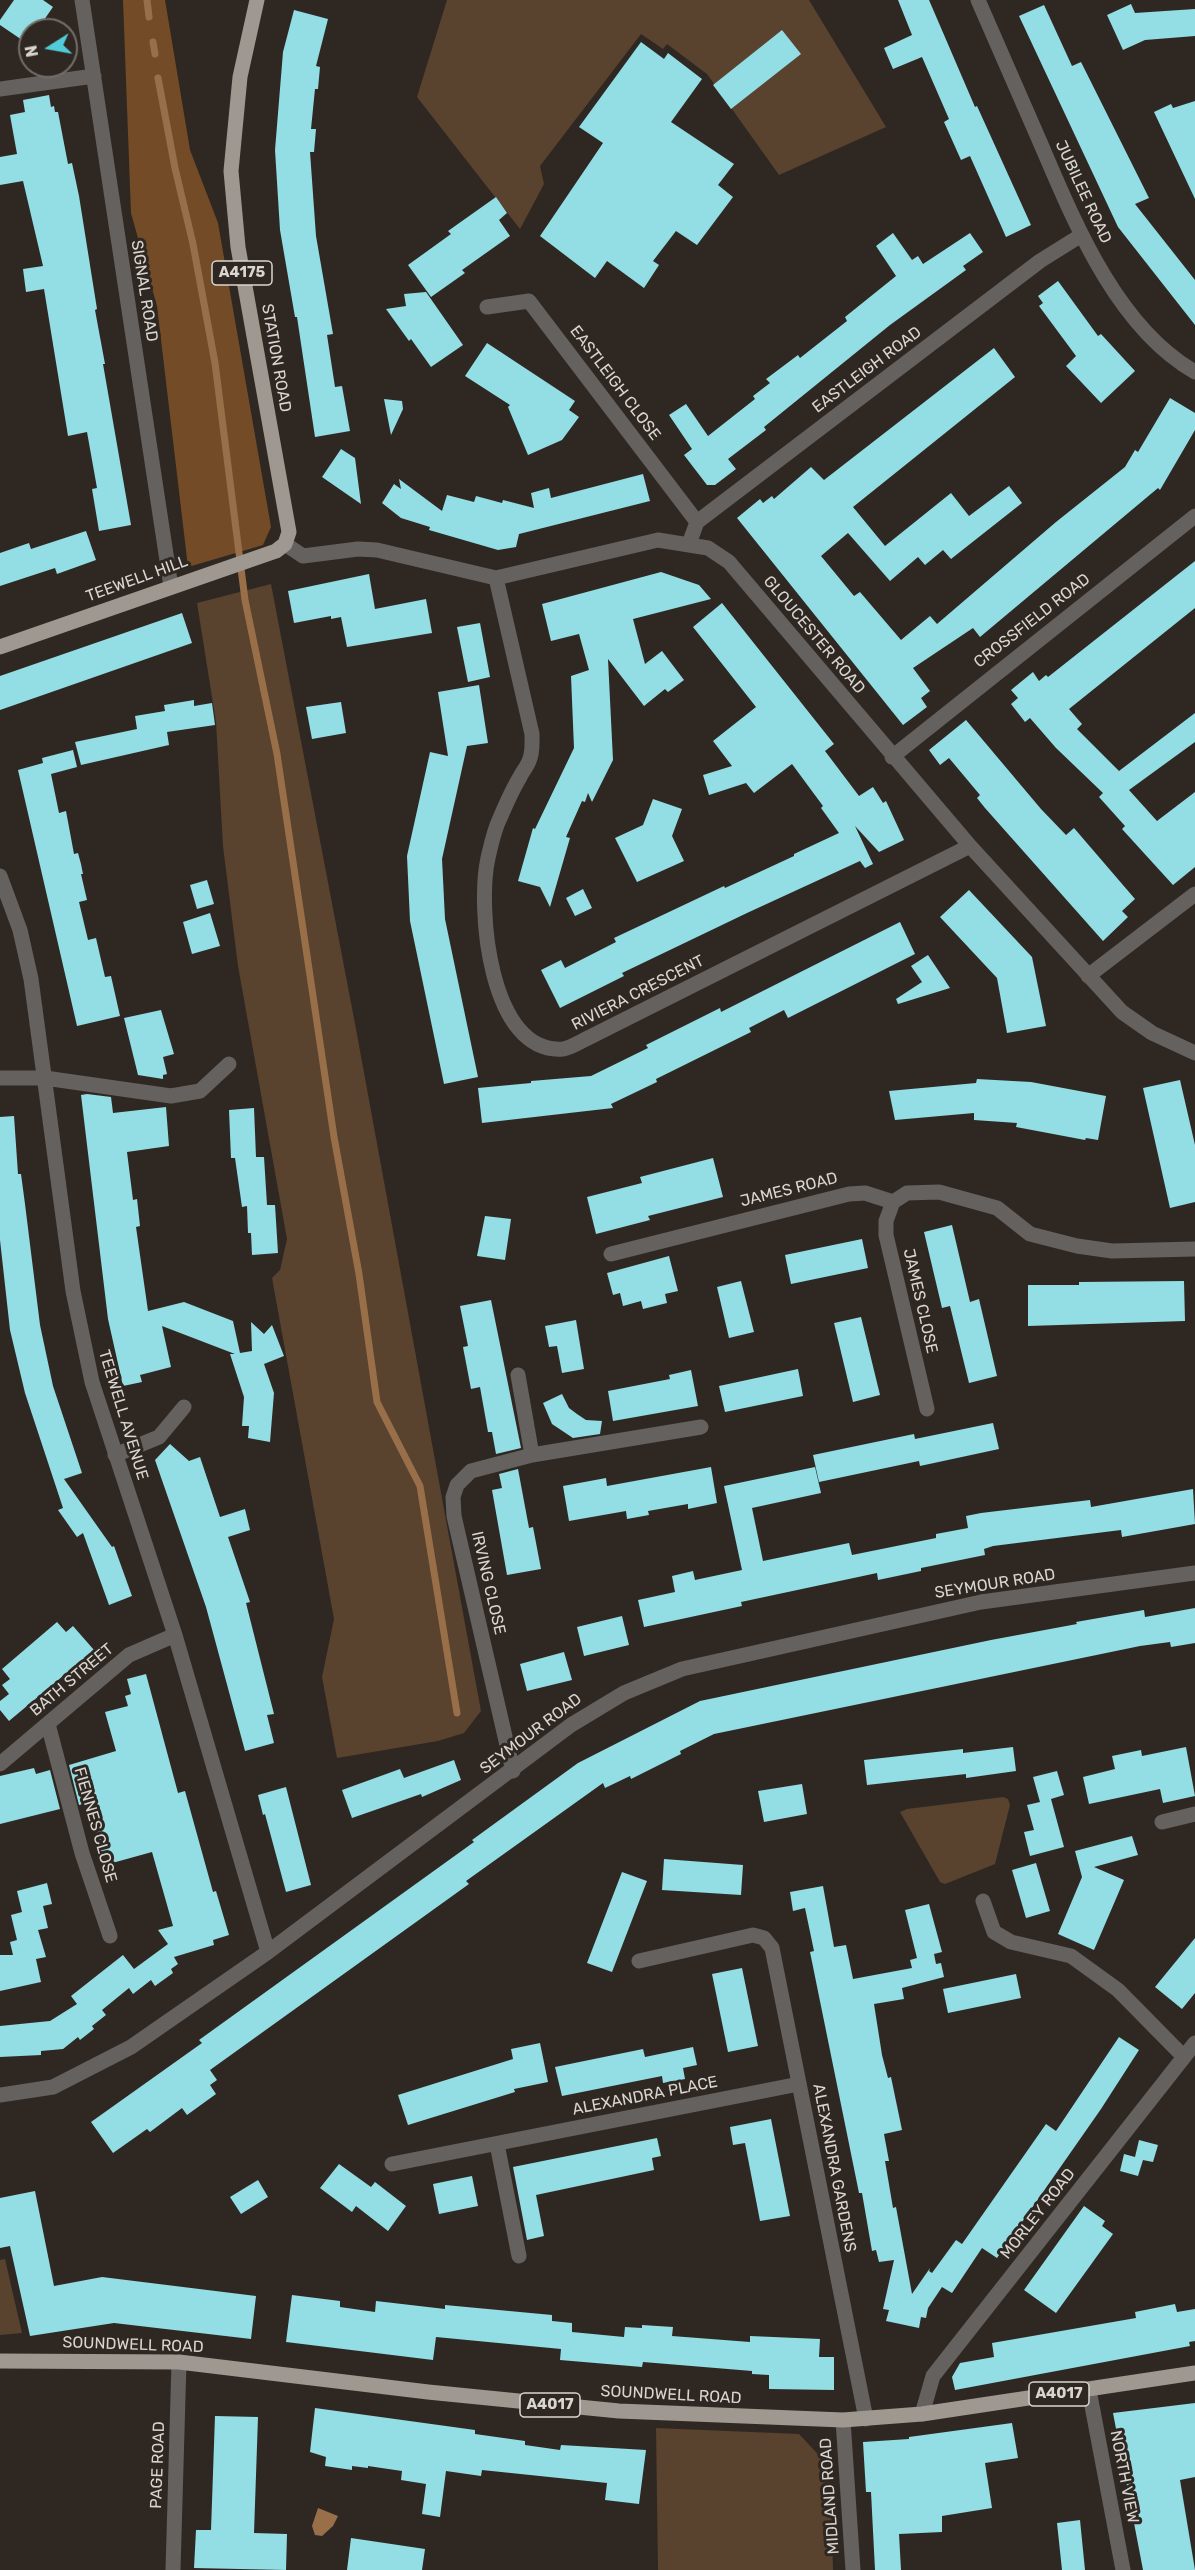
<!DOCTYPE html>
<style>
body{margin:0}
#map{position:relative;width:1195px;height:2570px;overflow:hidden;background:#2f2822;font-family:Rubik,sans-serif}
canvas{display:block}
.north{position:absolute;left:18px;top:18px;width:60px;height:60px;box-sizing:border-box;background:#2f2822;border:2px solid #736d68;border-radius:50%;rotate:259deg;font-size:16px;font-weight:700;line-height:24px;text-align:center;color:#d9d5d1}
.north::after{content:'';display:block;margin:auto;width:21px;height:27px;background:#52cbd8;clip-path:polygon(50% 0,100% 100%,50% 72%,0 100%)}
</style>
<div id="map">
<canvas width="1195" height="2570"></canvas>
<div class="north">N</div>
</div>
<script>
const c = document.querySelector('canvas').getContext('2d');
c.lineJoin = 'round';
function paint(path, color) { c.fillStyle = color; c.fill(path, 'evenodd'); }
function stroke(path, color, width, dash) { c.strokeStyle = color; c.lineWidth = width; c.lineCap = dash ? 'butt' : 'round'; c.setLineDash(dash || []); c.stroke(path); }
function write(font, color, halo, rows, align = 'center') {
  c.font = font + ' Rubik,sans-serif'; c.lineWidth = 6; c.setLineDash([]); c.textBaseline = 'middle'; c.strokeStyle = halo; c.fillStyle = color; for (const [text, x, y, turn = 0] of rows) {
    c.save(); c.translate(x, y); c.rotate((+turn || 0) * Math.PI / 180); c.textAlign = isNaN(turn) ? turn : align; if (halo) c.strokeText(text, 0, 0); c.fillText(text, 0, 0); c.restore();
  }
}
const green = new Path2D(`
 M447 0H809L886 127 779 175 707 74 667 44 663 49 641 34 540 166 544 184 520 229 417 97Z
 M271 584 356 1029 481 1711 464 1733 438 1741 337 1758 322 1677 334 1619 272 1278 280 1270 287 1239 238 966 223 846 216 722 197 603Z
 M1003 1797 1008 1799 1010 1805 995 1864 945 1884 940 1882 900 1812 907 1809Z
 M5 2259 22 2333 0 2335V2260Z
 M656 2428 799 2434 830 2467 833 2570H658Z`);
const forest = new Path2D(`
 M123 0H165L190 150 218 223 271 527 263 545 188 567 157 306 131 213Z`);
const water = new Path2D(`
 M318 2508 338 2516 333 2526 322 2536 315 2535 312 2526Z`);
const stream = new Path2D(`
 M147 0 149 17
 M153 42 155 54
 M158 78 175 168 193 244 215 363 245 600 277 754 334 1137 359 1274 377 1402 420 1486 457 1713`);
const building = new Path2D(`
 M14 0H43L53 7 37 30H30L28 44 0 25V20Z
 M898 0H929L975 107 977 106 1031 225 1006 237 970 156 961 160 944 122 949 119 922 57 893 69 884 48 912 35Z
 M1131 4 1135 13 1195 9V36L1145 40 1123 50 1107 15Z
 M1044 5 1072 66 1081 62 1149 198 1135 204 1195 280V325L1118 227 1019 16Z
 M294 10 328 19 316 66 320 67 318 89H315L311 129H316L314 152H310L316 236 333 334 327 335 335 387 342 386 350 431 315 437 297 317H295L280 230 275 150 283 52Z
 M782 30 801 54 731 109 713 85Z
 M641 42 664 59 668 53 702 79 671 122 734 164 718 185 733 197 697 245 676 231 653 261 659 265 644 288 607 261 595 278 540 236 603 143 579 127Z
 M49 95 51 107 54 106 55 112H58L68 164 72 163 79 196 97 309 95 310 105 364H103L131 525 99 531 92 489 97 488 87 432 68 436 44 289 26 292 23 269 43 266 23 181 0 185V157L17 154 10 115 25 112 23 100Z
 M1195 101V199L1154 112 1171 104 1173 108Z
 M496 197 507 213 499 220 510 236 462 270 465 273 431 297 408 265 451 234 448 231Z
 M893 233 912 260 918 256 923 264 970 233 983 252 963 266 966 270 890 325 764 427 766 430 728 459 736 469 715 485H707L684 455 692 449 669 415 686 404 708 436 755 399 753 396 770 383 766 379 798 355 800 358 847 321 845 317 896 276 876 246Z
 M1058 281 1098 336 1101 334 1135 371 1101 403 1066 366 1076 356 1039 306 1043 303 1038 296Z
 M426 292 463 345 431 367 411 339 409 341 386 309 406 306 404 294Z
 M487 343 575 401 569 410 579 417 562 440 528 455 508 407 510 405 465 376Z
 M994 348 1015 377 853 507 885 546 951 493 969 516 1009 486 1022 503 951 559 943 550 925 565 918 557 890 581 848 533 821 556 854 596 860 592 901 640 930 616 937 624 1056 522 1125 467 1135 450 1138 452 1170 398 1195 413V430L1160 490 1158 488 980 637 973 628 913 668 930 691 921 698 927 707 903 725 737 518 760 499 763 503 772 496 774 499 811 467 824 480Z
 M384 399 402 401 403 409 391 435Z
 M341 449 355 458 361 504 322 477Z
 M643 474 650 501 519 534 516 547 498 550 429 530 430 527 401 518 382 503 394 484 401 489 399 479 442 511 447 495 474 502 476 496 502 503 503 500 534 508 531 493 549 488 551 498Z
 M86 531 96 560 57 574 55 568 0 586V553L29 543 31 549Z
 M1195 561V608L1069 709 1082 724 1077 729 1119 771 1195 713V742L1129 790 1157 821 1195 792V867L1173 885 1122 829 1125 826 1099 797 1103 793 1056 748 1030 718 1025 722 1011 704 1018 698 1011 690 1033 672 1039 681 1046 675 1048 677Z
 M661 572 699 585 711 599 633 619 645 664 662 651 684 680 668 692 665 689 644 706 608 659 613 760 592 802 588 793 585 802 582 801 566 837 570 838 550 907 540 887 518 881 533 828 535 829 574 748 571 676 589 670 579 634 551 641 542 604Z
 M369 574 375 609 426 599 432 633 347 647 341 617 331 619V616L294 623 288 591Z
 M722 603 834 744 825 751 859 796 873 787 883 803 886 801 904 840 879 852 855 826 873 864 865 868 860 861 747 913 622 973 624 976 560 1008 541 970 561 960 565 968 616 942 614 938 724 886 725 888 794 856V854L839 833 821 808 823 806 792 764 754 793 746 783 709 795 703 775 732 766 713 741 756 707 693 627Z
 M182 613 192 643 0 710V676Z
 M480 623 490 677 468 682 457 627Z
 M479 685 488 743 467 746 442 859 445 919 478 1077 444 1084 410 921 407 856 430 752 448 756 438 692Z
 M194 700V706L212 703 215 725 167 732 169 745 81 765 75 742 137 729 135 716 165 711 164 705Z
 M341 702 346 733 312 739 306 707Z
 M966 720 1041 809 1066 835 1074 828 1135 899 1122 911 1128 917 1103 941 985 808 977 798 980 795 949 758 940 765 929 750Z
 M73 750 77 767 51 774 59 813 66 811 74 854 78 853 81 864 83 874H81L87 900 79 902 88 940 96 938 105 977 111 976 120 1016 77 1026 18 770 43 763 42 758Z
 M653 799 682 809 672 836 684 861 637 882 615 838 643 825Z
 M207 880 214 904 197 909 190 885Z
 M583 889 592 908 575 916 566 898Z
 M969 890 1032 957 1046 1026 1007 1033 997 978 940 917Z
 M210 913 220 946 192 954 183 922Z
 M900 922 915 954 788 1018 784 1010 749 1028 751 1032 656 1079 657 1082 611 1104 613 1108 482 1123 478 1088 531 1083V1081L591 1076 648 1048 646 1045 720 1008 721 1012Z
 M928 955 950 988 898 1004 896 999 922 982 911 966Z
 M161 1010 174 1054 163 1057 167 1074 163 1075V1079L138 1075 124 1018Z
 M977 1079 1031 1082 1106 1096 1098 1140 1086 1138 1085 1140 1016 1127 1017 1123 974 1120V1113L895 1120 889 1091 976 1083Z
 M1180 1080 1195 1145V1202L1170 1208 1143 1088Z
 M87 1094 111 1097 113 1113 166 1107 169 1146 127 1152 133 1200 137 1199 140 1226 136 1227 148 1311 184 1302 233 1321 240 1353 252 1351 251 1322 264 1334 272 1325 284 1356 264 1364 274 1393 270 1442 248 1438 249 1426H242L244 1397 230 1354H235L162 1326 171 1367 140 1375 142 1382 123 1386 108 1319 81 1095Z
 M254 1108 256 1157H264L267 1205H275L278 1253 252 1255 251 1233H248L247 1206 242 1207 235 1158H231L229 1110Z
 M14 1116 18 1174H21L25 1204 40 1325 53 1386 82 1473 64 1479 112 1547 114 1546 132 1596 109 1605 83 1533 77 1537 58 1510 63 1508 25 1393 10 1330 0 1240V1117Z
 M713 1158 723 1197 648 1216 650 1220 596 1234 587 1197 642 1183 640 1177Z
 M485 1216 511 1219 505 1260 477 1256Z
 M952 1225 970 1302 979 1299 997 1376 969 1383 950 1306 942 1308 924 1232Z
 M862 1239 868 1268 791 1284 785 1255Z
 M669 1256 678 1291 665 1294 667 1303 643 1309 641 1301 623 1306 620 1293 613 1295 607 1273Z
 M741 1281 754 1332 729 1338 717 1287Z
 M1184 1281 1185 1321 1028 1326V1285H1079V1282Z
 M491 1300 521 1448 496 1454 492 1432H488L480 1387 471 1389 463 1347 468 1346 460 1306Z
 M861 1317 880 1395 853 1402 834 1323Z
 M576 1320 584 1369 562 1373 557 1346 549 1347 545 1326Z
 M798 1369 803 1396 725 1412 719 1386Z
 M691 1370 698 1406 613 1421 608 1391 670 1379 669 1375Z
 M562 1394 569 1408 577 1414 586 1420 602 1421 600 1434 573 1438 552 1424 543 1403Z
 M993 1423 999 1449 920 1466 919 1461 819 1482 813 1455 914 1434 915 1439Z
 M170 1444 189 1461 200 1457 220 1517 245 1509 250 1530 228 1537 250 1602 246 1603 274 1714 267 1715 274 1743 245 1751 206 1607 155 1460Z
 M711 1467 717 1503 688 1509V1504L648 1511 649 1515 627 1519 626 1511 569 1521 563 1486 606 1478 607 1486Z
 M815 1467 821 1493 752 1508 763 1561 849 1543 852 1555 936 1538V1534L968 1528 966 1516 981 1513 1090 1500 1091 1507 1193 1489 1195 1524 1122 1537 1121 1530 993 1546 984 1549 985 1555 921 1568V1571L878 1580 877 1573 741 1602 742 1606 644 1627 638 1600 675 1592 672 1576 693 1571 695 1580 742 1570 724 1486Z
 M518 1469 529 1528 533 1527 541 1569 507 1575 492 1490 502 1488 499 1474Z
 M1195 1608V1643L1171 1647 1170 1642 1140 1646 714 1734 680 1751 681 1754 631 1779 630 1776 605 1788 603 1783 466 1881 469 1884 210 2070 217 2080 210 2085 216 2094 187 2115 182 2108 150 2132 147 2129 113 2153 91 2122 202 2043 199 2040 474 1842 472 1840 578 1763 700 1701 991 1640 1077 1624 1076 1622 1144 1610 1145 1617Z
 M622 1616 629 1645 584 1656 577 1627Z
 M57 1622 66 1632 73 1626 94 1650 9 1721 0 1710V1701L9 1694 2 1685 10 1679 2 1669Z
 M564 1652 572 1680 527 1691 520 1664Z
 M146 1674 178 1793 185 1791 213 1892 216 1891 229 1935 213 1940 214 1945 174 1957 178 1964 171 1969 173 1973 155 1986 151 1980 133 1994 129 1988 102 2010 106 2015 92 2026 94 2029 80 2040 78 2037 63 2049 41 2051V2055L0 2057V2026L50 2021 77 2004 71 1996 123 1955 134 1969 168 1944 158 1930 173 1926 152 1852 105 1865 87 1803 79 1805 69 1765 116 1751 105 1712 128 1706 125 1696 131 1694 127 1679Z
 M1013 1747 1016 1771 966 1778V1774L867 1785 864 1760 963 1749V1753Z
 M1186 1747 1195 1796 1163 1803 1160 1789 1089 1804 1083 1777 1115 1769 1112 1756 1141 1750 1142 1756Z
 M454 1760 461 1780 422 1797 421 1794 352 1818 342 1790 400 1769 404 1778Z
 M34 1768 36 1774 50 1770 60 1809 0 1824V1776Z
 M1057 1771 1064 1795 1051 1799 1064 1847 1030 1856 1024 1832 1034 1830 1027 1805 1040 1802 1033 1777Z
 M802 1784 807 1814 764 1822 758 1791Z
 M286 1787 311 1885 286 1892 265 1814 263 1815 258 1795Z
 M1132 1836 1138 1855 1094 1867 1124 1880 1094 1950 1058 1934 1082 1877 1075 1851Z
 M664 1859 743 1865 741 1895 662 1890Z
 M1036 1863 1050 1911 1026 1918 1012 1870Z
 M622 1872 647 1881 612 1972 587 1963Z
 M47 1883 52 1904 43 1906 48 1928 38 1930 46 1957 36 1959 41 1982 0 1991V1955H13L10 1942 17 1940 11 1915 22 1912 17 1891Z
 M823 1886 834 1947 846 1945 853 1979 912 1968 910 1960 917 1958 905 1910 929 1904 942 1952 934 1954 936 1964 941 1963 944 1977 902 1988 904 1999 874 2004 882 2055 888 2078 891 2077 902 2130 884 2134 889 2161H885L893 2208 896 2207 912 2294 930 2268 929 2271 932 2273 956 2240 962 2244 1046 2124 1056 2131 1119 2037 1139 2050 1101 2109 997 2258 982 2248 952 2293 942 2287 928 2308 926 2318 921 2317 919 2328 886 2321 889 2310 883 2309 894 2260 879 2262 876 2250 872 2251 862 2193H859L810 1952 814 1951 805 1908 793 1911 790 1892Z
 M1195 1938V1993L1182 2009 1155 1987Z
 M742 1968 758 2046 728 2052 712 1974Z
 M1016 1974 1021 1998 948 2013 943 1989Z
 M540 2043 548 2082 514 2089 515 2092 408 2125 398 2095 513 2059 511 2049Z
 M693 2047 697 2065 683 2068 685 2079 663 2083 662 2076 562 2096 555 2067 643 2049 645 2057Z
 M771 2119 790 2216 760 2221 745 2143 733 2145 730 2127Z
 M657 2138 661 2156 652 2158 654 2170 536 2195 544 2236 527 2240 513 2167Z
 M1139 2140 1158 2145 1153 2162 1143 2160 1138 2176 1120 2171 1124 2154 1135 2157Z
 M339 2164 371 2187 375 2182 406 2206 388 2231 356 2206 352 2212 320 2188Z
 M472 2176 478 2206 439 2214 433 2184Z
 M258 2180 268 2197 241 2214 230 2197Z
 M35 2191 54 2286 102 2277 256 2296 251 2339 114 2323 30 2336 10 2246 0 2248V2198Z
 M1084 2206 1105 2221 1102 2226 1113 2234 1056 2313 1024 2290Z
 M292 2295 340 2301V2307L375 2312 376 2301 445 2309V2305L552 2315V2321L572 2323V2332L624 2337 625 2327 642 2328V2325L673 2327 672 2336 750 2342V2336L820 2339 819 2357H834V2390L769 2389V2375L752 2374V2371L643 2362 642 2367 560 2360 561 2349 436 2337 433 2360 286 2342Z
 M1175 2304 1177 2312 1195 2309V2341L1189 2342 1190 2346 955 2390 952 2377 960 2363 994 2357 992 2343 1136 2318 1135 2312Z
 M1195 2403V2477L1180 2480 1195 2570H1143L1113 2413Z
 M315 2408 475 2430V2434L525 2441V2445L560 2450 561 2445 646 2450 639 2504 605 2500 607 2483 482 2470 481 2476 446 2471 440 2517 422 2514 426 2484 401 2480 402 2471 368 2466V2468L352 2466V2470L325 2466 326 2457 310 2452Z
 M215 2416 258 2417 254 2533 287 2534 286 2570 194 2568 196 2530H211Z
 M1012 2423 1018 2458 985 2463 992 2508 942 2516V2532L899 2534 901 2570H875L871 2492H866L863 2442 909 2439V2437Z
 M1080 2520 1085 2570H1062L1057 2523Z
 M351 2538 425 2549 422 2570H347Z`);
const minor = new Path2D(`
 M82 0 171 587
 M978 0C999 47 1019 95 1040 142 1074 221 1116 327 1195 372
 M0 89 94 76
 M487 307 529 301 697 522
 M285 544 303 556 358 549 377 550 496 578 658 540 708 548 729 562 970 846 1122 1012 1152 1033 1195 1053
 M689 544 697 522 1040 261 1080 236
 M496 578 532 734C532 743 533 753 529 761 527 767 522 772 520 777 512 790 506 804 500 818 494 830 491 845 488 858 477 907 489 1055 563 1049 570 1048 578 1043 584 1040L970 846
 M892 757 1195 516
 M0 876 20 930 31 979 73 1291 92 1382 175 1635 268 1952
 M1088 976 1195 894
 M0 1078H45L171 1096 200 1091 229 1064
 M893 1202 886 1221V1235L927 1409
 M611 1254 849 1194 865 1193 893 1202 907 1193 939 1192 997 1208 1030 1234 1077 1246 1112 1251 1195 1249
 M518 1375 532 1455
 M115 1455 159 1437 184 1407
 M48 1724 82 1853 110 1936
 M0 1764 129 1655 175 1635
 M513 1771 454 1516 453 1497 457 1485 471 1471 532 1455 701 1427
 M1162 1822 1195 1814
 M983 1901 994 1932 1011 1942 1071 1956 1118 1990 1184 2057
 M639 1961 753 1935 764 1938 772 1948 866 2419
 M0 2095 53 2087 131 2047 268 1952 571 1725 624 1693 682 1669 981 1602 1195 1573
 M497 2144 519 2256
 M392 2164 799 2084
 M1089 2390 1123 2570
 M922 2414 933 2376 1195 2043
 M843 2420 853 2570
 M173 2570 179 2362`);
const major = new Path2D(`
 M0 647 276 551 285 544 289 532 238 247 231 171 240 77 257 0
 M0 2361 179 2362 428 2392 619 2411 843 2420 922 2414 1195 2373`);
const shields = [
 [242,273,60],
 [1059,2394,60],
 [550,2405,60]
];
const shieldNames = [
 ["A4175",242,273],
 ["A4017",1059,2394],
 ["A4017",550,2405]
];
const streetNames = [
 ["JUBILEE ROAD",1083,192,65],
 ["SIGNAL ROAD",144,291,81],
 ["STATION ROAD",276,358,80],
 ["EASTLEIGH ROAD",867,370,-37],
 ["EASTLEIGH CLOSE",615,383,53],
 ["TEEWELL HILL",137,579,-20],
 ["CROSSFIELD ROAD",1032,621,-38],
 ["GLOUCESTER ROAD",814,635,50],
 ["RIVIERA CRESCENT",638,993,-27],
 ["JAMES ROAD",789,1190,-14],
 ["JAMES CLOSE",920,1301,77],
 ["TEEWELL AVENUE",123,1415,73],
 ["IRVING CLOSE",488,1583,77],
 ["SEYMOUR ROAD",995,1584,-9],
 ["BATH STREET",72,1680,-40],
 ["SEYMOUR ROAD",531,1734,-37],
 ["FIENNES CLOSE",95,1825,74],
 ["ALEXANDRA PLACE",645,2096,-11],
 ["ALEXANDRA GARDENS",834,2168,79],
 ["MORLEY ROAD",1038,2214,-52],
 ["SOUNDWELL ROAD",133,2345,2],
 ["SOUNDWELL ROAD",671,2395,3],
 ["PAGE ROAD",158,2465,-88],
 ["NORTH VIEW",1124,2477,79],
 ["MIDLAND ROAD",830,2496,-94]
];
paint(green, '#59422e');
paint(forest, '#734c27');
paint(water, '#986f49');
stroke(stream, '#986f49', 7);
paint(building, '#93dde5');
stroke(minor, '#64615e', 15);
stroke(major, '#9f9891', 15);
for (const [x, y, w] of shields) { const box = new Path2D(); box.roundRect(x - w / 2, y - 12, w, 24, 4.5); c.fillStyle = '#2f2822'; c.fill(box); stroke(box, '#d9d5d1', 1.5); }
write('bold 15px', '#d9d5d1', null, shieldNames);
write('16px', '#d9d5d1', '#2f2822', streetNames);
</script>
